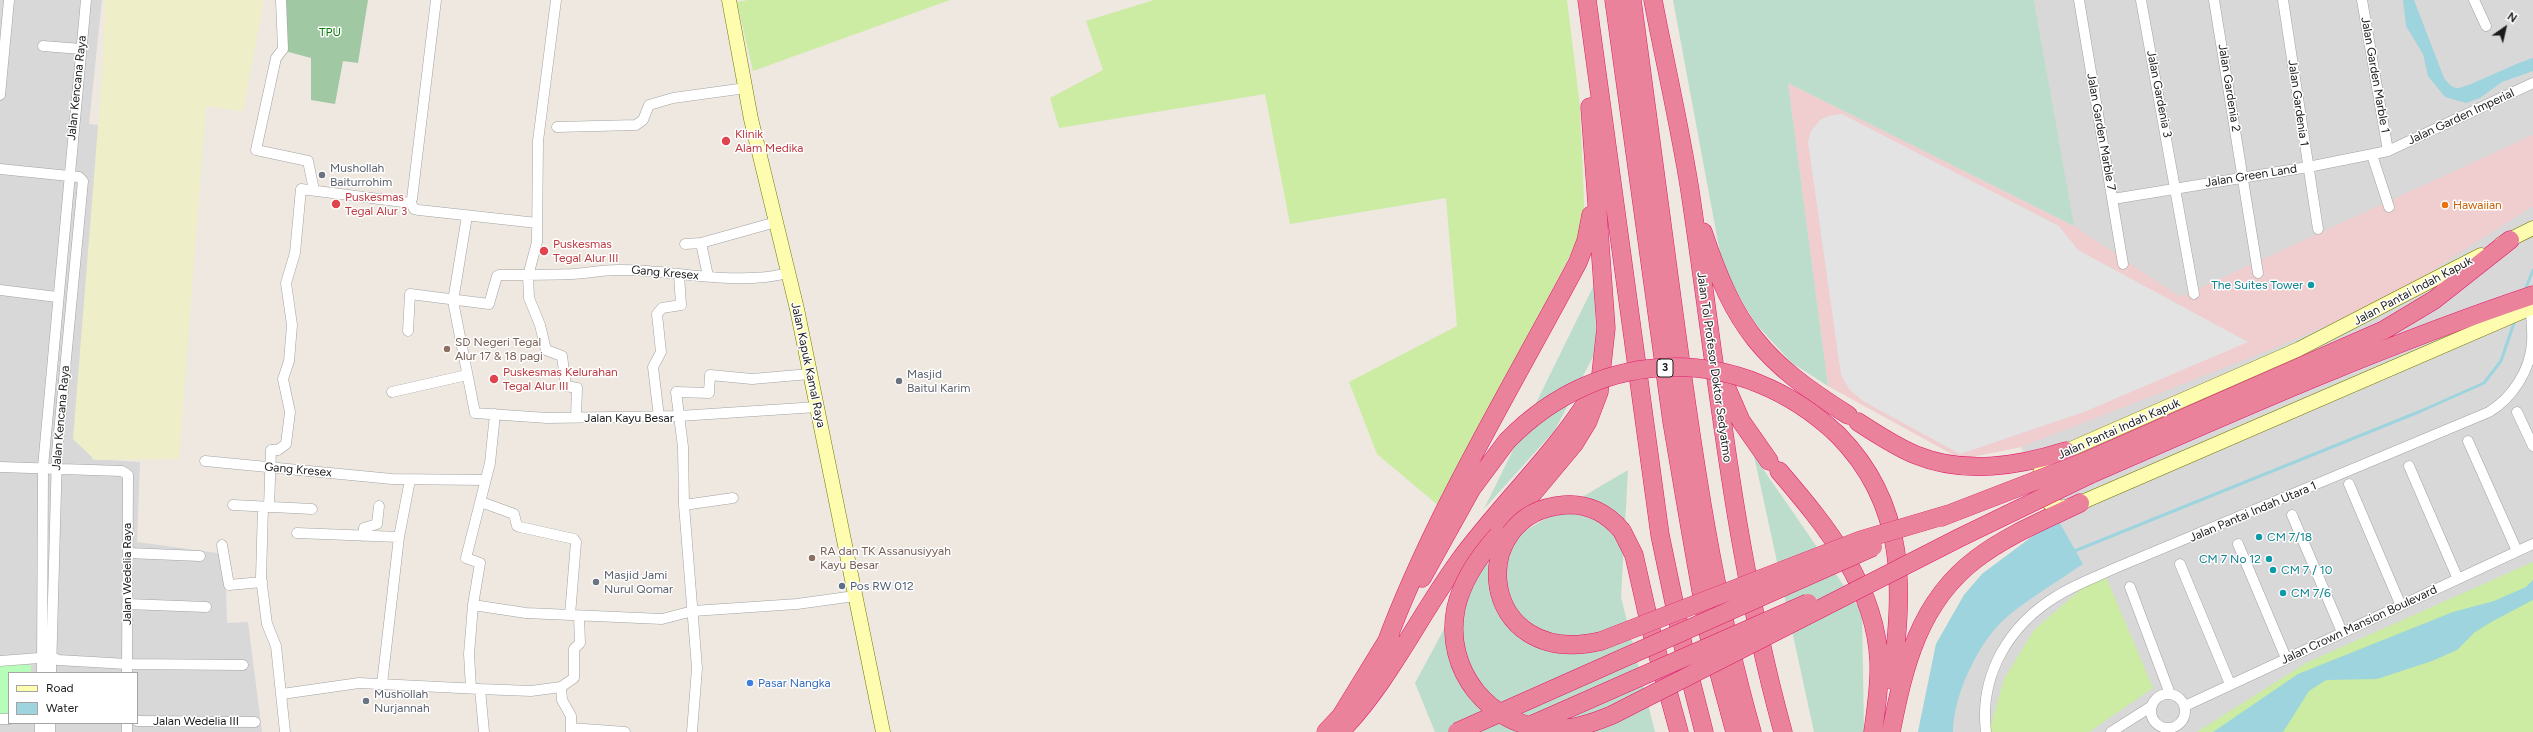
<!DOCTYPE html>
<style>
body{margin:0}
#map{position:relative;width:2533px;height:732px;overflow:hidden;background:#eee8e0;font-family:Figtree,sans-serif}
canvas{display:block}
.legend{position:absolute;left:8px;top:672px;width:130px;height:52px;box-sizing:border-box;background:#fff;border:1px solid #a4a4a4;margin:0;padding:5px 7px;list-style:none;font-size:12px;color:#1b1b1b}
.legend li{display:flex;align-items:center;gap:8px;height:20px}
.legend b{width:20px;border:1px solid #a4a4a4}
.north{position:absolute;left:2485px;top:8px;width:40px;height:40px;-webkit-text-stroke:3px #fff;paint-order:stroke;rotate:34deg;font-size:11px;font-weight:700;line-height:16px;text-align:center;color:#1b1b1b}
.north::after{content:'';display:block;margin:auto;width:14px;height:18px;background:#1b1b1b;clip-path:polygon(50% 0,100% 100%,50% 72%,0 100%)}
</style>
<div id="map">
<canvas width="2533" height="732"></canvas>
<ul class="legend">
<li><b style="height:5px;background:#fdfcaf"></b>Road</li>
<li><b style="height:11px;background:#9dd4de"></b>Water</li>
</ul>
<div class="north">N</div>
</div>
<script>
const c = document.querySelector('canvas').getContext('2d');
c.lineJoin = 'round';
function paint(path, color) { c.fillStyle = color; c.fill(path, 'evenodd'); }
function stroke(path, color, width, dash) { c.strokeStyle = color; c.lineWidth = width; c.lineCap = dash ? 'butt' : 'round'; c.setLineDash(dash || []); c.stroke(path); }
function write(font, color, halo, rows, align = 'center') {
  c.font = font + ' Figtree,sans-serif'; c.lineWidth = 3; c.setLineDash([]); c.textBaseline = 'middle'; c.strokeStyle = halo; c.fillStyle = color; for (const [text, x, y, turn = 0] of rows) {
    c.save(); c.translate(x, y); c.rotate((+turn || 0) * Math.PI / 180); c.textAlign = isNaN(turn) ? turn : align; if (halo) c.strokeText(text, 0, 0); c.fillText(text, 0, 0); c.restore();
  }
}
const residential = new Path2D(`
 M0 0H102L89 124 128 128 92 459 140 462 137 542 225 554 227 623 248 622 262 732H0ZM9 673H137V723H9Z
 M2034 0H2533V732H1918L1936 644 1964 595 1982 574 2057 518 2021 447 1961 459 1828 386 1788 83 2073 226Z`);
const commercial = new Path2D(`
 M1788 83 2074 226 2180 297 2533 135V206L2386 300 2265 352 2021 447 1961 459 1828 386Z`);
const farmland = new Path2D(`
 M105 0H264L243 111 206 106 179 459 95 460 73 439 103 64Z`);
const grass = new Path2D(`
 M748 0H950L753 71 737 2Z
 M1154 0H1567L1580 106 1585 227 1439 506 1377 454 1349 382 1457 326 1446 198 1290 224 1265 94 1059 128 1050 98 1103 70 1086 21Z
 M2533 562V732H2197L2306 663Z
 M2103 570 2153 688 2089 732H1989L2004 679 2034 630Z`);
const wetland = new Path2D(`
 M1673 0H2034L2074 226 1788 83 1828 386 1792 363 1755 323 1723 269Z
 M1594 285 1597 349 1555 430 1484 509Z
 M1754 456 1862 612 1864 732H1814Z
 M1628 470 1621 597 1655 732H1435L1415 683 1484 555Z`);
const cemetery = new Path2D(`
 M285 0H368L358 63 343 61 335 104 311 100V58L285 51Z`);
const park = new Path2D(`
 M0 665H31V673H9V717H0Z`);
const parking = new Path2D(`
 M1842 114 2059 226 2078 250 2248 342 2084 412 1960 454 1863 401 1849 389 1841 375 1808 142 1811 131 1820 120 1828 116Z`);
const water = new Path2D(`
 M2403 0H2414L2444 78C2448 83 2451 87 2457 88 2465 89 2517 62 2533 58V71L2502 82 2480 98 2466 103 2445 97 2428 76 2423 54 2406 26Z
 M2057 518 2083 564C2058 581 2031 597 2008 616 1979 640 1953 695 1953 732H1918L1936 644 1964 595 1982 574Z
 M2533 580V600L2493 621 2475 632 2457 650 2432 661 2377 679 2326 680 2309 691 2283 732H2213L2298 674 2453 612 2494 601 2526 587Z`);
const stream = new Path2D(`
 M2525 290 2533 270
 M2072 552 2421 411 2484 383 2501 361 2515 320`);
const minor = new Path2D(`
 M281 0 283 49 276 58 256 150 308 161 314 190
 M556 0 538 141 537 242 528 276 529 298 540 325 546 350 562 356 566 386 577 388 576 418
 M2079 0 2123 264
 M2141 0 2194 294
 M2214 0 2258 273
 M2283 0 2318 229
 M2362 0 2388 151
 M2474 0 2486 26
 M43 46 81 49
 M0 95 9 0
 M557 127 636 125 643 120 649 105 673 98 746 88
 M2372 155 2389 207
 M0 169 79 177 83 181 57 453 51 673
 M412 199 436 0
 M2113 199 2308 167 2388 151 2533 83
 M467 216 453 301 475 413 547 418 679 416 817 407
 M701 243 708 276
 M685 244 701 243 776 222
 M0 290 57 297
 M408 331 410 294 489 304 497 276 499 275C524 275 548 275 572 274 587 273 603 270 618 270 674 269 732 287 788 273
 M392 392 467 375
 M2517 412 2533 446
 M659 417 653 367 661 352 657 314 662 308 681 305 679 274
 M2468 441 2517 551
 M205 461 392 479 484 480
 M2409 466 2458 579
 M0 467 122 471 128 475 127 673
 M2349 484 2401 606
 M481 502 514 514 517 526 520 527 574 539 576 542 570 615
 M233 505 312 509
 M684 505 733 498
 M263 507 261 578 267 624 276 646 285 732
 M269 507 271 450H278L286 444 290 412 283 379 289 361 292 325 286 283 295 253 301 189 411 203 414 209 419 210 537 223
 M2292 515 2342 632
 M297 533 399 537 410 480
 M363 536 364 528 377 524 379 506
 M2238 544 2286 658
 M222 545 229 585 262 582
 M128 553 200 556
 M2180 564 2230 684
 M2130 587 2170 694
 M127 604 206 607
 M473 605 526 613 662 619 693 611 797 604 855 596
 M0 661 52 657 58 660 127 664 243 665
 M42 673 43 467 86 0
 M382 684 399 537
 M471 688 469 654 473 605 480 563 466 558 490 463 495 414
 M480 689 531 691 561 687
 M2151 711a17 17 0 1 1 34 0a17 17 0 1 1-34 0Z
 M282 694 359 683 480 689 484 732
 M2185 706 2533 544
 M0 719H9
 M137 721 255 722
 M571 728 625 732
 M40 732V723
 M50 732V723
 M127 732V723
 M571 732V716L562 700 561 687 574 678V649L580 643 579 616
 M692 732 697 668 684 505 683 447 676 392 709 393 710 375 752 379 810 374
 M1986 732C1979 675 2009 625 2057 596 2074 585 2094 578 2113 569L2489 412C2512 398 2530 371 2532 343 2533 331 2531 319 2531 308
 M2111 732 2152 706`);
const secondary = new Path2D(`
 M729 0 751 119 797 309 883 732
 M2501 244 2533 228
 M2481 255 2299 349 2066 451C2058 455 2049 460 2043 467 2033 482 2041 504 2059 507 2066 508 2073 505 2080 503L2533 307`);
const motorway = new Path2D(`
 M1587 0 1660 535 1688 669 1704 732
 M1614 0 1672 422 1689 522 1709 636 1735 732
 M1632 0C1646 105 1660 210 1674 314 1693 455 1713 596 1752 732
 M1653 0C1665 63 1680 127 1690 191 1717 372 1734 555 1783 732
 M1703 232C1735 328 1762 361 1848 415
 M1721 375 1741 421 1769 461
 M1858 422C1877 434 1896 447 1916 455 1965 475 2018 466 2066 451
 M1838 435C1908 506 1903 588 1892 680
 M2084 462 2384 330 2434 300 2510 240
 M1779 471C1826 526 1876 586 1879 662 1880 686 1876 709 1873 732
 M2089 475C2235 411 2381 346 2533 295
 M1622 531 1634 555 1651 630 1679 732
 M1498 535 1574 444 1588 421 1599 392 1606 328 1590 107
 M1422 578 1472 488 1507 441
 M1385 646C1435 512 1511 389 1578 262L1586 241 1591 215
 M1326 732 1341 716 1390 636
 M1340 732C1389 682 1418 617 1459 561 1500 505 1551 458 1588 400
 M1891 732C1904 666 1919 602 1976 559 2007 535 2045 520 2080 503`);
const motorwayBridge = new Path2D(`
 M1507 441C1601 344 1741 343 1838 435
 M1939 518 2084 462
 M1622 531C1607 513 1587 503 1564 505 1464 513 1477 670 1601 641L1861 540 1949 514
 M1498 535C1479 556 1462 580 1456 608 1443 670 1490 728 1553 729 1573 730 1593 723 1612 715L1959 538 2089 475
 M1529 726 1808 603
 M1457 732 1873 547`);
const markers = [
 [726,141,5,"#e0444e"],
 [322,175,4,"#6b7280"],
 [336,204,5,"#e0444e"],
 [2445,205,4,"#e8710a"],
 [544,251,5,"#e0444e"],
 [2311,285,4,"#0f9aa8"],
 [447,349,4,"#8d6e63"],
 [494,379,5,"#e0444e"],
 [899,381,4,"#6b7280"],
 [2259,537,4,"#0f9aa8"],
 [812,558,4,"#8d6e63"],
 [2269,559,4,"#0f9aa8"],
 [2273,570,4,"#0f9aa8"],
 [596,582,4,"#6b7280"],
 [842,586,4,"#5c6f8a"],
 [2283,593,4,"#0f9aa8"],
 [750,683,4,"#3f7fe0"],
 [366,701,4,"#6b7280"]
];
const shields = [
 [1665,368,16]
];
const shieldNames = [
 ["3",1665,368]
];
const parkNames = [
 ["TPU",330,32]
];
const streetNames = [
 ["Jalan Garden Marble 1",2375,75,80],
 ["Jalan Kencana Raya",77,88,-84],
 ["Jalan Gardenia 2",2229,88,81],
 ["Jalan Gardenia 3",2159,94,79],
 ["Jalan Gardenia 1",2298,103,82],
 ["Jalan Garden Imperial",2461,117,-25],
 ["Jalan Garden Marble 7",2101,132,80],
 ["Jalan Green Land",2251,176,-9],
 ["Gang Kresex",665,273,5],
 ["Jalan Pantai Indah Kapuk",2413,291,-28],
 ["Jalan Kapuk Kamal Raya",808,365,78],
 ["Jalan Tol Profesor Doktor Sedyatmo",1714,367,82],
 ["Jalan Kencana Raya",61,418,-85],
 ["Jalan Kayu Besar",629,418],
 ["Jalan Pantai Indah Kapuk",2119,429,-24],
 ["Gang Kresex",298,470,5],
 ["Jalan Pantai Indah Utara 1",2253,512,-23],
 ["Jalan Wedelia Raya",127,574,-90],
 ["Jalan Crown Mansion Boulevard",2359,625,-25],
 ["Jalan Wedelia III",196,721]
];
const healthNames = [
 ["Klinik",735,134],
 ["Alam Medika",735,148],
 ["Puskesmas",345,197],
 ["Tegal Alur 3",345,211],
 ["Puskesmas",553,244],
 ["Tegal Alur III",553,258],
 ["Puskesmas Kelurahan",503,372],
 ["Tegal Alur III",503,386]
];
const worshipNames = [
 ["Mushollah",330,168],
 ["Baiturrohim",330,182],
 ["Masjid",907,374],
 ["Baitul Karim",907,388],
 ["Masjid Jami",604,575],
 ["Nurul Qomar",604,589],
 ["Mushollah",374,694],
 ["Nurjannah",374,708]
];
const foodNames = [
 ["Hawaiian",2453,205]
];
const cultureNames = [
 ["The Suites Tower",2303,285,"right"],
 ["CM 7/18",2267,537],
 ["CM 7 No 12",2261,559,"right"],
 ["CM 7 / 10",2281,570],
 ["CM 7/6",2291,593]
];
const educationNames = [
 ["SD Negeri Tegal",455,342],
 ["Alur 17 & 18 pagi",455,356],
 ["RA dan TK Assanusiyyah",820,551],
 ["Kayu Besar",820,565]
];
const serviceNames = [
 ["Pos RW 012",850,586]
];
const shopNames = [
 ["Pasar Nangka",758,683]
];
paint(residential, '#d9d8d8');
paint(commercial, '#f0cdce');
paint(farmland, '#eeeec9');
paint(grass, '#cbeca2');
paint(wetland, '#bcddcb');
paint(cemetery, '#a0c8a3');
paint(park, '#b8fcba');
paint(parking, '#e3e3e3');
paint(water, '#9dd4de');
stroke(stream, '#9dd4de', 3);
stroke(minor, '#a2a2a2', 11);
stroke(secondary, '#6f7400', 15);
stroke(motorway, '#df1a69', 19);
stroke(minor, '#fff', 10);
stroke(secondary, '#fdfcaf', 14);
stroke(motorway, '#eb829c', 18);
stroke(motorwayBridge, '#df1a69', 19, []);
stroke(motorwayBridge, '#eb829c', 18);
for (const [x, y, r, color] of markers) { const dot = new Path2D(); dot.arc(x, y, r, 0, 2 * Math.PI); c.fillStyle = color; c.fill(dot); stroke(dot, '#fff', 1.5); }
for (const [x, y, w] of shields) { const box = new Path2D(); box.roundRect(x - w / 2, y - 9, w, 18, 3); c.fillStyle = '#fff'; c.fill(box); stroke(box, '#1b1b1b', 1); }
write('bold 11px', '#1b1b1b', null, shieldNames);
write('12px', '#057d08', '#fff', parkNames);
write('12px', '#1b1b1b', '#fff', streetNames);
write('12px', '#be3a42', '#fff', healthNames, 'left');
write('12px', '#5b616d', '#fff', worshipNames, 'left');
write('12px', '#c56008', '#fff', foodNames, 'left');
write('12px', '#0d838f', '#fff', cultureNames, 'left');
write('12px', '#785e54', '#fff', educationNames, 'left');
write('12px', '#4e5e75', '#fff', serviceNames, 'left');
write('12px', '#366cbe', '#fff', shopNames, 'left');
</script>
